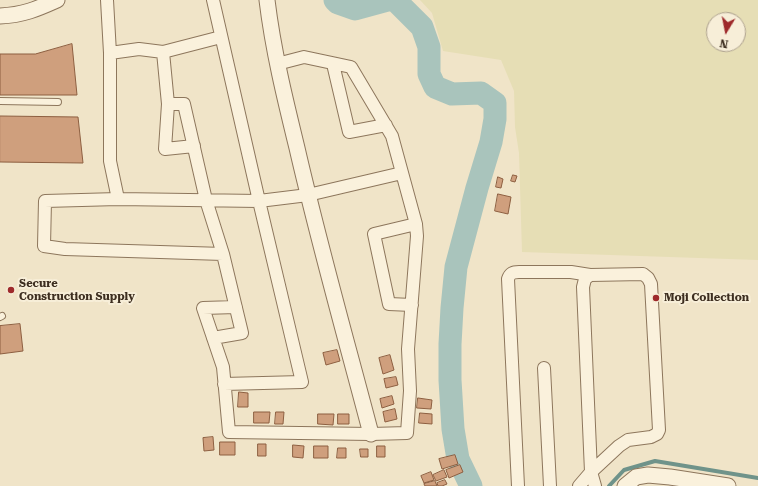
<!DOCTYPE html>
<style>
body{margin:0}
#map{position:relative;width:758px;height:486px;overflow:hidden;background:#f0e4c8;font-family:"Roboto Serif",serif}
canvas{display:block}
.north{position:absolute;left:706px;top:12px;width:40px;height:40px;box-sizing:border-box;background:#f7eed8;border:1px solid #ada18e;border-radius:50%;rotate:190deg;font-size:11px;font-weight:700;line-height:16px;text-align:center;color:#3d2e20}
.north::after{content:'';display:block;margin:auto;width:14px;height:18px;background:#9e2a2b;clip-path:polygon(50% 0,100% 100%,50% 72%,0 100%)}
</style>
<div id="map">
<canvas width="758" height="486"></canvas>
<div class="north">N</div>
</div>
<script>
const c = document.querySelector('canvas').getContext('2d');
c.lineJoin = 'round';
function paint(path, color) { c.fillStyle = color; c.fill(path, 'evenodd'); }
function stroke(path, color, width, dash) { c.strokeStyle = color; c.lineWidth = width; c.lineCap = dash ? 'butt' : 'round'; c.setLineDash(dash || []); c.stroke(path); }
function write(font, color, halo, rows, align = 'center') {
  c.font = font + ' "Roboto Serif",serif'; c.lineWidth = 4; c.setLineDash([]); c.textBaseline = 'middle'; c.strokeStyle = halo; c.fillStyle = color; for (const [text, x, y, turn = 0] of rows) {
    c.save(); c.translate(x, y); c.rotate((+turn || 0) * Math.PI / 180); c.textAlign = isNaN(turn) ? turn : align; if (halo) c.strokeText(text, 0, 0); c.fillText(text, 0, 0); c.restore();
  }
}
const farmland = new Path2D(`
 M420 0H758V260L522 252 519 153 515 127 514 91 501 60 443 51 432 13ZM714 20H738V44H714Z`);
const stream = new Path2D(`
 M609 486 624 470 655 461 758 478`);
const river = new Path2D(`
 M335 0 338 3 355 9 388 0
 M395 0 422 27 429 47V74L435 87 452 94 481 93 495 103V119L491 142 477 188 456 267 452 308 450 344V380L453 429 458 459 471 486`);
const building = new Path2D(`
 M72 44 77 95H0V54H35Z
 M0 116 78 117 83 163 0 162Z
 M513 175 517 176 515 182 511 181Z
 M498 177 503 179 501 188 496 187Z
 M498 194 511 197 508 214 495 211Z
 M20 324 23 351 0 354V326Z
 M337 350 340 361 326 365 323 353Z
 M390 355 394 370 383 374 379 358Z
 M396 377 398 385 386 388 384 379Z
 M239 392 248 393V407H238Z
 M392 396 394 404 382 408 380 399Z
 M418 398 432 400 431 409 417 408Z
 M395 409 397 419 385 422 383 412Z
 M254 412H270L269 423H254Z
 M276 412H284L283 424H275Z
 M420 413 432 414V424L419 423Z
 M318 414H334L333 425 318 424Z
 M338 414H349V424H338Z
 M213 437 214 450 204 451 203 438Z
 M220 442H235V455H220Z
 M258 444H266V456H258Z
 M293 445 304 446 303 458 293 457Z
 M314 446H328V458H314Z
 M377 446H385V457H377Z
 M338 448H346V458H337Z
 M360 449H368V457H361Z
 M455 455 458 464 442 469 439 459Z
 M460 465 463 472 449 478 446 470Z
 M444 470 447 477 436 481 433 475Z
 M431 472 434 480 424 483 421 476Z
 M445 480 447 484 442 486H438L437 483Z
 M435 481 437 486H425L424 484Z`);
const service = new Path2D(`
 M0 101 58 102
 M0 317 2 316`);
const minor = new Path2D(`
 M107 0 110 53V161L118 199
 M213 0 259 201 302 382 224 384
 M163 52 168 104 165 149 194 146
 M110 53 139 49 163 52 221 37
 M333 64 349 132 386 125
 M168 104H184L206 200 223 254 242 333 213 338
 M223 254 65 249 44 246 45 201 118 199 259 201 308 195 402 173
 M412 305 389 304 374 234 416 224
 M236 307 203 308 223 367 229 432 371 434 407 433 410 391 408 349 417 236 416 224 392 136 351 67 304 57 277 64
 M544 368 550 486
 M518 486 508 279C510 273 513 272 519 272H571L590 275
 M579 486 591 472 619 446 628 440 651 437 657 434 659 430 651 284 648 278 643 274 590 275 585 279 583 287 591 472 595 486`);
const tertiary = new Path2D(`
 M267 0C273 50 285 99 297 148 319 244 346 339 371 434
 M0 16C23 15 37 9 57 0
 M625 486 636 477 648 475 670 477 728 486`);
const markers = [
 [11,290,4,"#9e2a2b"],
 [656,298,4,"#9e2a2b"]
];
const poiNames = [
 ["Secure",19,284],
 ["Construction Supply",19,297],
 ["Moji Collection",664,298]
];
paint(farmland, '#e6deb5');
stroke(stream, '#6f938a', 4);
stroke(river, '#a9c4bc', 23);
paint(building, '#cf9f7d');
stroke(building, '#8d5f41', 1);
stroke(service, '#8d765c', 8);
stroke(minor, '#8d765c', 14);
stroke(tertiary, '#8d765c', 17);
stroke(service, '#faf1dc', 6);
stroke(minor, '#faf1dc', 12);
stroke(tertiary, '#faf1dc', 15);
for (const [x, y, r, color] of markers) { const dot = new Path2D(); dot.arc(x, y, r, 0, 2 * Math.PI); c.fillStyle = color; c.fill(dot); stroke(dot, '#f7eed8', 1.5); }
write('bold 11px', '#3d2e20', '#f7eed8', poiNames, 'left');
</script>
